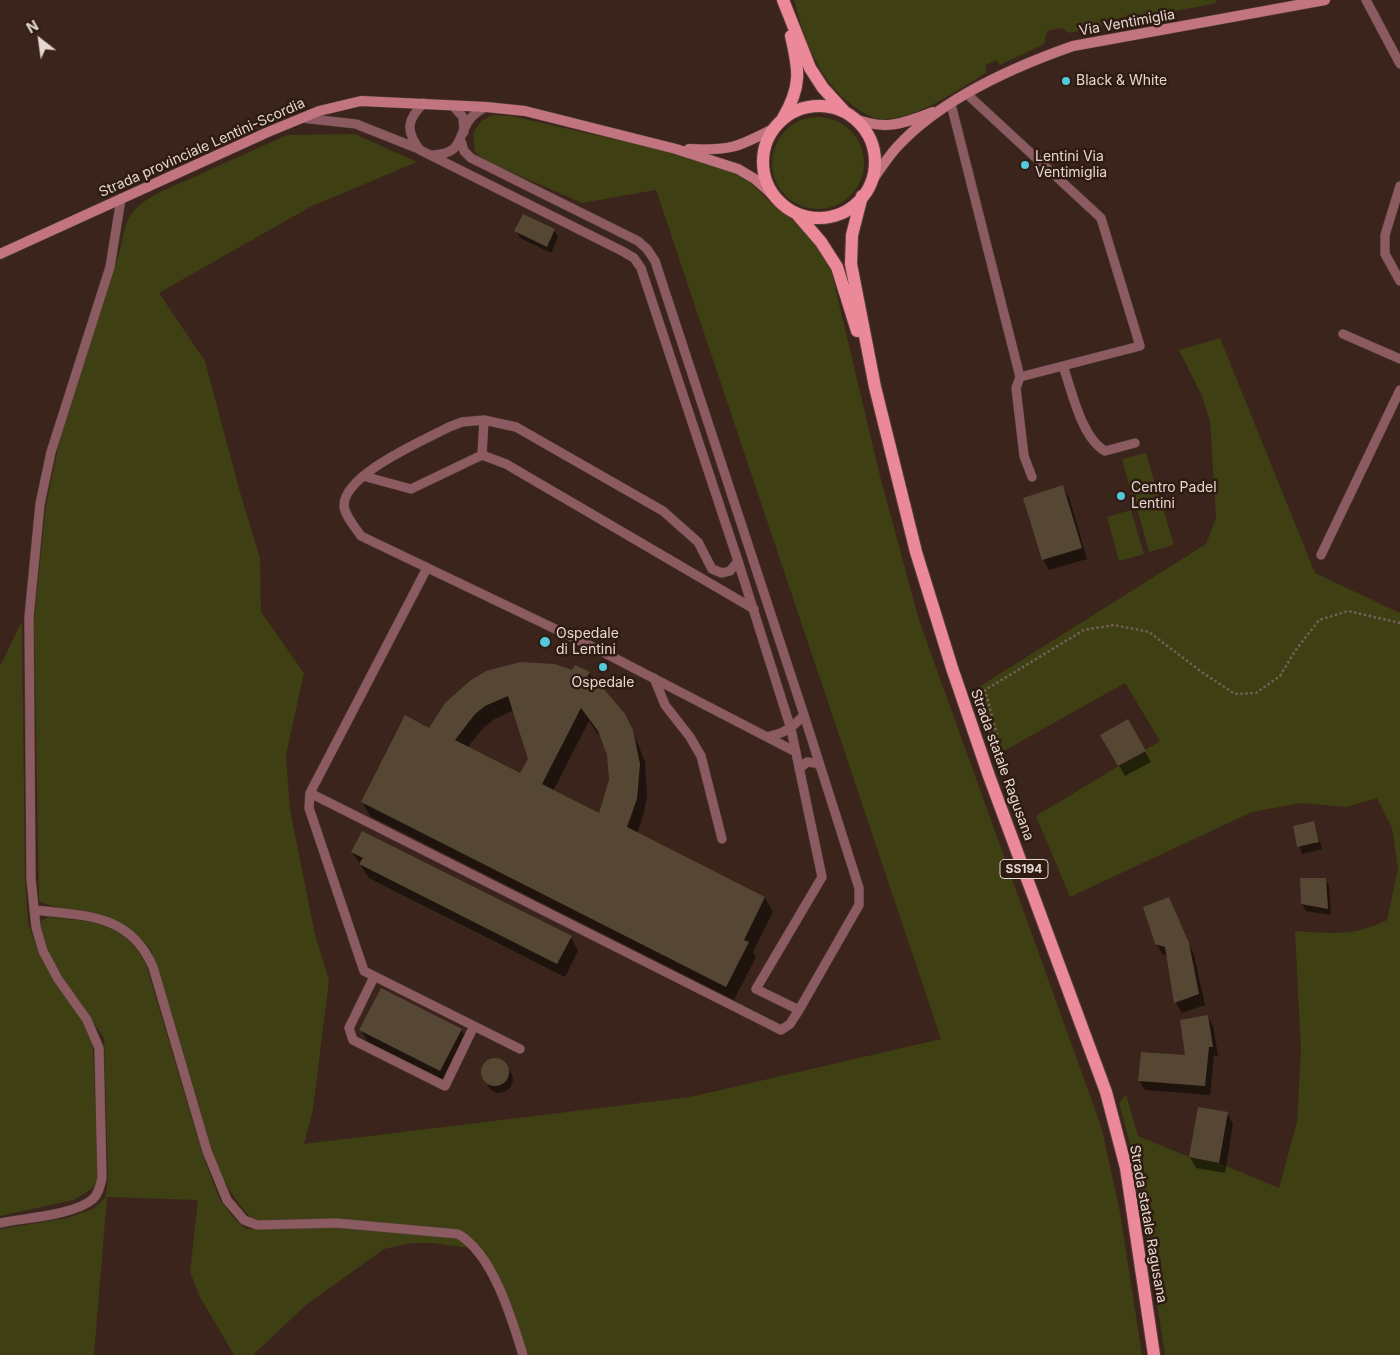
<!DOCTYPE html>
<style>
body{margin:0}
#map{position:relative;width:1400px;height:1355px;overflow:hidden;background:#3a241b;font-family:Inter,sans-serif}
canvas{display:block}
.north{position:absolute;left:15px;top:15px;width:50px;height:50px;-webkit-text-stroke:4px #2f1b12;paint-order:stroke;rotate:330deg;font-size:14px;font-weight:700;line-height:20px;text-align:center;color:#e5d7d1}
.north::after{content:'';display:block;margin:auto;width:18px;height:22px;background:#e5d7d1;clip-path:polygon(50% 0,100% 100%,50% 72%,0 100%)}
</style>
<div id="map">
<canvas width="1400" height="1355"></canvas>
<div class="north">N</div>
</div>
<script>
const c = document.querySelector('canvas').getContext('2d');
c.lineJoin = 'round';
function paint(path, color) { c.fillStyle = color; c.fill(path, 'evenodd'); }
function stroke(path, color, width, dash) { c.strokeStyle = color; c.lineWidth = width; c.lineCap = dash ? 'butt' : 'round'; c.setLineDash(dash || []); c.stroke(path); }
function write(font, color, halo, rows, align = 'center') {
  c.font = font + ' Inter,sans-serif'; c.lineWidth = 5; c.setLineDash([]); c.textBaseline = 'middle'; c.strokeStyle = halo; c.fillStyle = color; for (const [text, x, y, turn = 0] of rows) {
    c.save(); c.translate(x, y); c.rotate((+turn || 0) * Math.PI / 180); c.textAlign = isNaN(turn) ? turn : align; if (halo) c.strokeText(text, 0, 0); c.fillText(text, 0, 0); c.restore();
  }
}
const green = new Path2D(`
 M794 0H1217L1216 3 1069 33 1062 28 1047 31 1044 44 1000 65 996 60 986 65V73C959 89 916 120 883 119 872 119 863 113 855 107 819 82 805 41 794 0Z
 M493 115 511 116 667 151 735 173 750 182 772 204 798 224 819 250 831 270 880 476 919 620 1102 1129 1120 1212 1142 1355H528C512 1312 501 1258 460 1231L337 1220H254C217 1189 205 1124 191 1079 178 1036 165 993 151 950 115 904 85 922 39 901L34 620 46 505 63 424 120 250C126 220 128 210 156 194L287 135 355 134 417 162 310 207 159 293 205 361 240 492 260 558 261 612 304 673 286 755 290 810 315 935 329 980 313 1110 304 1144 690 1097 941 1039 656 190 582 203 488 162 475 152 473 133 481 121Z
 M772 163a46 46 0 1 1 92 0a46 46 0 1 1-92 0Z
 M1220 338 1315 573 1400 613V1355H1165L1135 1162 1119 1103 1126 1094 1138 1136 1189 1157 1219 1163 1279 1188 1297 1122 1301 1052 1295 931C1330 933 1355 937 1387 920L1398 869 1392 828 1377 798 1346 807 1301 803 1252 812 1070 897 1036 816 1160 741 1125 683 995 756 974 690 1206 544 1216 518 1210 421 1202 396 1179 350Z
 M1146 453 1159 497 1134 503 1122 459Z
 M1161 501 1174 545 1149 552 1137 508Z
 M1131 510 1144 554 1119 561 1107 517Z
 M22 621 25 877 28 923 37 948 55 982 88 1026 93 1048 98 1177 93 1188 74 1200 0 1216V666Z
 M48 917C93 922 122 920 146 964L203 1156 220 1200 234 1218 246 1229 335 1227 456 1237 469 1248 433 1243H412L384 1249 306 1305 253 1355H234L200 1297 190 1272 198 1200 107 1197 94 1355H0V1229L67 1218 93 1209 106 1197 108 1176 104 1038 62 977 48 950 40 922Z`);
const shadow = new Path2D(`
 M554 230 558 237 551 253 520 238 516 231Z
 M1062 487 1069 497 1087 559 1049 570 1043 560 1025 498Z
 M573 671 589 673 632 729 645 762 647 796 644 813 637 834 765 898 773 912 753 952 756 957 734 1000 370 816 362 802 430 729 446 704 471 681ZM514 710 529 759 521 775 467 748 483 728 493 720ZM589 721 605 745 610 768V781L600 815 553 791Z
 M1127 720 1151 762 1125 776 1102 735Z
 M1314 822 1322 849 1302 854 1294 827Z
 M352 852 571 937 578 951 565 977 369 878Z
 M1325 879 1329 886 1331 915 1306 911 1302 904Z
 M1169 899 1194 955 1205 1005 1182 1013 1176 1003 1168 956 1162 954 1156 943Z
 M1208 1016 1213 1026 1218 1056H1214L1210 1095 1145 1090 1139 1080 1186 1057Z
 M361 1030H461L470 1045 449 1085 369 1044Z
 M495 1059 502 1061 512 1074 513 1081 510 1088 504 1092 497 1093 490 1089 483 1075V1067L488 1061Z
 M1227 1113 1233 1124 1225 1173 1196 1168 1190 1157Z`);
const building = new Path2D(`
 M523 214 555 229 547 247 514 231Z
 M1063 485 1082 548 1042 560 1023 498Z
 M520 662 555 664 572 670 575 665 590 672 587 677 602 687 625 714 633 730 640 764 637 799 627 827 765 897 744 940 749 942 726 987 361 802 405 715 429 728 445 703 471 680 486 671ZM508 696 528 759 520 773 455 740 475 714 485 706ZM581 708 598 731 607 755 609 780 599 813 542 784Z
 M1128 719 1146 751 1118 766 1100 735Z
 M1314 821 1319 842 1297 847 1293 826Z
 M362 831 572 936 557 964 359 864 363 858 351 852Z
 M1300 878H1326L1328 909 1301 904Z
 M1169 897 1189 943 1199 994 1174 1003 1165 947 1155 944 1143 907Z
 M381 988 462 1029 440 1071 359 1030Z
 M1208 1015 1213 1047H1209L1205 1086 1138 1081 1141 1052 1185 1055 1180 1020Z
 M481 1072a14 14 0 1 1 28 0a14 14 0 1 1-28 0Z
 M1198 1107 1228 1112 1219 1163 1189 1157Z`);
const path = new Path2D(`
 M1006 769 985 690 1084 630 1114 625 1149 632 1203 673 1235 694 1256 693 1280 676 1295 651 1319 620 1348 611 1400 623`);
const lane = new Path2D(`
 M1366 0 1400 64
 M424 103C407 119 405 131 420 150L622 251 634 258 641 268 738 561 791 729 822 877 756 989 799 1010
 M951 104 1020 377 1140 346 1101 218 968 95
 M453 106 463 117 464 132
 M302 118 356 124 419 149
 M433 155C464 153 456 138 470 119 474 114 480 110 486 107
 M1400 186 1385 235V254L1400 281
 M1343 334 1400 359
 M1063 366C1072 391 1081 437 1105 451L1135 443
 M1020 377 1016 388 1024 456 1032 477
 M482 455 484 420
 M363 476 411 489 482 455 506 464 754 609
 M1321 555 1400 390
 M738 561 730 571 722 573 712 569 698 542 663 511 516 427 484 420 462 422 449 427C425 440 343 474 344 506 345 516 355 527 361 536L597 649 767 737C785 733 792 728 804 715
 M427 568 310 793 309 808 364 971 520 1049
 M654 678 665 705 690 737 701 756 722 839
 M767 737 796 752
 M799 769 807 762 816 763 820 766
 M310 793 781 1030 790 1024 799 1010 859 905V888L804 715 655 261 647 249 638 241 471 158 464 151 461 141
 M34 910C85 916 130 913 153 967L207 1151 227 1200 244 1220 257 1225 336 1223 458 1234C493 1254 512 1319 523 1355
 M374 977 349 1028 353 1040 445 1086 474 1026
 M0 1223C24 1218 75 1215 93 1199 99 1193 100 1186 102 1178L99 1048 87 1020 58 979 43 951 36 927 31 879 29 617 40 504 51 452 110 267 121 199`);
const secondary = new Path2D(`
 M853 118C884 131 903 124 933 112
 M689 149C731 151 738 147 775 128
 M870 184C878 172 887 158 897 147 941 99 1013 67 1073 46L1325 0
 M0 254 268 132 319 111 361 101 486 107 525 111 676 149 738 169 755 179 774 196`);
const primary = new Path2D(`
 M783 0 810 68 823 88 844 111
 M763 162a56 56 0 1 1 112 0a56 56 0 1 1-112 0Z
 M783 118C802 86 799 70 791 36
 M862 196 852 235 851 264 875 387 916 552 952 668 989 776 1106 1092 1126 1168 1154 1355
 M796 213 821 242 837 267 857 331`);
const markers = [
 [1066,81,5,"#53cadc"],
 [1025,165,5,"#53cadc"],
 [1121,496,5,"#53cadc"],
 [545,642,6,"#53cadc"],
 [603,667,5,"#53cadc"]
];
const shields = [
 [1024,869,48]
];
const shieldNames = [
 ["SS194",1024,869]
];
const streetNames = [
 ["Via Ventimiglia",1127,23,-10],
 ["Strada provinciale Lentini-Scordia",202,148,-24],
 ["Strada statale Ragusana",1002,765,70],
 ["Strada statale Ragusana",1148,1224,80]
];
const poiNames = [
 ["Black & White",1076,81],
 ["Lentini Via",1035,157],
 ["Ventimiglia",1035,173],
 ["Centro Padel",1131,488],
 ["Lentini",1131,504],
 ["Ospedale",556,634],
 ["di Lentini",556,650],
 ["Ospedale",603,683,"center"]
];
paint(green, '#3e3f12');
paint(shadow, '#0007');
paint(building, '#554733');
stroke(lane, '#554138', 10);
stroke(secondary, '#554138', 11);
stroke(primary, '#554138', 14);
stroke(path, '#736058', 2.5, [2.5, 2.5]);
stroke(lane, '#8c5b62', 9);
stroke(secondary, '#c27581', 10);
stroke(primary, '#ec8998', 12);
for (const [x, y, r, color] of markers) { const dot = new Path2D(); dot.arc(x, y, r, 0, 2 * Math.PI); c.fillStyle = color; c.fill(dot); stroke(dot, '#2f1b12', 2); }
for (const [x, y, w] of shields) { const box = new Path2D(); box.roundRect(x - w / 2, y - 9.5, w, 19, 4); c.fillStyle = '#2f1b12'; c.fill(box); stroke(box, '#e5d7d1', 1); }
write('bold 12px', '#e5d7d1', null, shieldNames);
write('14px', '#e5d7d1', '#2f1b12', streetNames);
write('14px', '#e5d7d1', '#2f1b12', poiNames, 'left');
</script>
